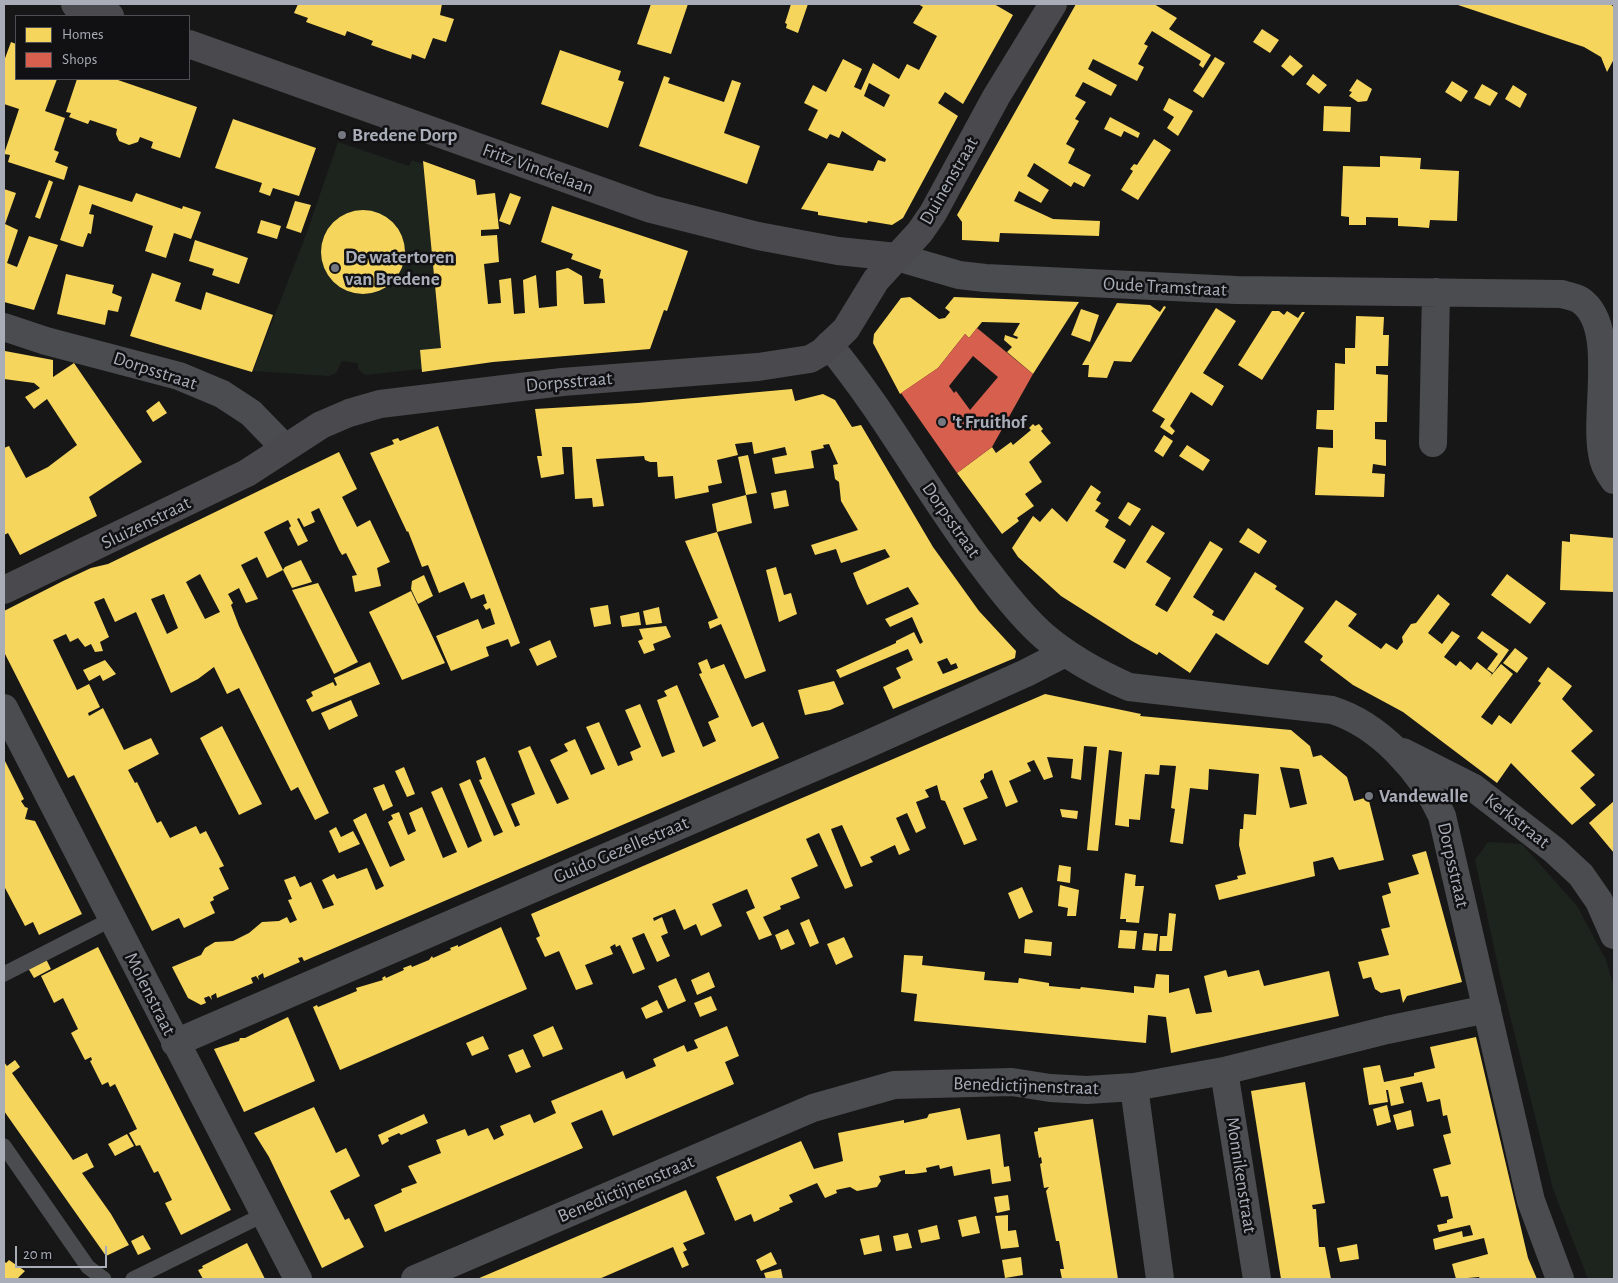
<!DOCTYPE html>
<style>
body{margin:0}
#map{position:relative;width:1618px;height:1283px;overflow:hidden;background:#171717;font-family:"Alegreya Sans",sans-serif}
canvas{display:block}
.frame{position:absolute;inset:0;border:5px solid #a8adb8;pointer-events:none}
.legend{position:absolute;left:15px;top:15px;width:175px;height:65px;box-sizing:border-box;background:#111113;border:1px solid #4d4f55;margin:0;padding:6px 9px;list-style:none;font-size:15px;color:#a8adb8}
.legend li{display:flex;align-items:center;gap:10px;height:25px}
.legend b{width:25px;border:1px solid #4d4f55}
.scale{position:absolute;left:15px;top:1246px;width:92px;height:22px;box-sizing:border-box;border:2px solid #a8adb8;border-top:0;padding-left:6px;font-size:15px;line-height:18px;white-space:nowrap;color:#a8adb8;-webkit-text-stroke:4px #111113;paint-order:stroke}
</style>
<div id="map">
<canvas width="1618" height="1283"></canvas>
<div class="frame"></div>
<ul class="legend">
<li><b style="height:14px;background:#f6d55c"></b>Homes</li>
<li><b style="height:14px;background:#d6604d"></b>Shops</li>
</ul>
<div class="scale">20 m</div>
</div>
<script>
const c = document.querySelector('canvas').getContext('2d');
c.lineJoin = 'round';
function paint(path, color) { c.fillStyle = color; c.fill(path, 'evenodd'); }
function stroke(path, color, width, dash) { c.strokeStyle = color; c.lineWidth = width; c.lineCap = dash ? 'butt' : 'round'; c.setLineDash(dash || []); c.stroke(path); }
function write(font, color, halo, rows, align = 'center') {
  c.font = font + ' "Alegreya Sans",sans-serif'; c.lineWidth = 5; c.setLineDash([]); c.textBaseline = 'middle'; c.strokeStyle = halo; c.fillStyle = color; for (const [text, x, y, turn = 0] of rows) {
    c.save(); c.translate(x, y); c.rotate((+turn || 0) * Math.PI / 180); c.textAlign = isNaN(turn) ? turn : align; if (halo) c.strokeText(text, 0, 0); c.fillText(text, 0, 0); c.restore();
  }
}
const green = new Path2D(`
 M338 142 409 166 412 160 423 164 441 348 420 351 422 369 365 375 358 369V363L342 361 336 373 329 376 253 371 306 235Z
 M1488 842 1522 844 1577 906 1606 960 1614 987V1279H1588L1553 1189 1500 975 1475 860Z`);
const homes = new Path2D(`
 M298 4H442L440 15 454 19 446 42 433 38 425 59 412 54 411 59 371 45 373 41 347 31 345 36 306 22 308 18 294 13Z
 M651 4H688L671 54 637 44Z
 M791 4H808L798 33 786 28 787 24 785 23Z
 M918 4H994L1013 15 963 104 945 92 938 103 958 116 903 218 892 225 868 221 867 223 818 215V212L801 209 828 163 873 171 878 160 885 162 886 159 842 131 839 138 830 134 827 139 808 130 818 110 804 103 813 85 826 92 843 59 862 69 854 87 861 90 873 63 899 79 907 64 919 70 937 36 913 23 923 7ZM869 83 890 95 884 107 864 96Z
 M1076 4H1154L1177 18 1169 29 1211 55 1203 68 1199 65 1201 61 1152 31 1144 44 1148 46 1138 64 1144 67 1137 81 1093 59 1088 69 1117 85 1111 96 1083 82 1075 96 1086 102 1075 119 1079 121 1066 144 1075 149 1068 163 1091 175 1084 187 1074 182 1071 187 1034 163 1027 176 1049 190 1041 203 1019 191 1014 201 1053 219 1100 221 1099 236 1000 233 999 242 962 240V222L957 215Z
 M1455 4H1610L1614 7V59L1607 72 1601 57 1584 47Z
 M1262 29 1279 40 1270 53 1253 42Z
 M11 42 16 44V79H57L45 111 65 118 54 150 59 152 55 162 68 167 64 180 8 162 10 155 4 154 19 109 4 104V61Z
 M560 50 621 71 618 80 624 82 608 128 541 104Z
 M1290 55 1303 66 1293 76 1281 66Z
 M1215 57 1225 63 1203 98 1193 91Z
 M1313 74 1327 85 1319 94 1306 84Z
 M664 76 670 78 668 83 724 102 732 80 741 83 724 133 760 146 747 184 639 146Z
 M77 79H115L197 107 180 158 151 148 153 142 140 137 138 142 129 145 119 141 116 134 117 129 90 120 88 124 69 117 71 113 66 112Z
 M1357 79 1372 89 1367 101 1358 102 1349 96 1352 92 1349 91Z
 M1452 81 1468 91 1461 102 1445 92Z
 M1482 84 1498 93 1490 106 1474 98Z
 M1513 85 1527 94 1520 108 1505 99Z
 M1169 98 1193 111 1178 136 1167 128 1174 117 1163 110Z
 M1324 106 1351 107 1350 132 1323 131Z
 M1110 117 1140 133 1138 138 1124 131 1121 137 1104 129Z
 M233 119 316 148 299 196 273 188 270 196 259 192 262 183 215 168Z
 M1154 139 1171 150 1138 200 1121 190 1133 171 1130 169 1134 164 1137 165Z
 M1380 156 1421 158 1420 169 1459 171 1457 221 1430 220 1429 228 1417 227 1398 226V218L1366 217V225H1349V217L1341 216 1343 166 1380 167Z
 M423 161 475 180 477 195 495 193 499 229 481 230V236L497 235 499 262 484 264 488 304 501 303 499 280 511 278 514 314 525 313 523 280 536 275 539 308 557 306 556 271 568 268 582 276 584 304 605 303 603 279 599 278 601 270 571 259 573 254 541 242 552 206 688 251 667 311 664 310 650 349 493 362 422 372 420 350 441 348Z
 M49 180 53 182 40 219 35 217Z
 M79 185 132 202 136 193 182 209 183 206 201 212 191 239 174 233 166 258 145 251 153 226 92 204 89 214 94 215 91 234 88 233 83 247 78 246 60 240Z
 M4 189 16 193 5 224 18 230 7 263 17 267 29 236 58 245 34 310 4 302Z
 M510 193 521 197 510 225 499 221Z
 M295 201 311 205 301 233 286 228Z
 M321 252a42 42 0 1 1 84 0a42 42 0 1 1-84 0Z
 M261 220 281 226 277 239 257 233Z
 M195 240 248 258 239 284 212 275 214 269 189 261Z
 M152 273 181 283 175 301 201 310 206 292 273 315 252 372 130 336Z
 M66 274 114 285 112 293 122 297 118 312 108 310 105 325 57 314Z
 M910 297 939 319 945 318 950 312 945 308 954 297 1079 302 1033 374 1007 352 1012 347 1004 340 1005 335 1017 339 1018 337 1013 335 1020 323 982 322 969 338 965 334 938 368 900 394 873 343 874 334 901 298Z
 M1117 303 1150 305 1160 312 1164 306 1166 307 1131 362 1114 361 1107 378 1088 377 1089 365H1082Z
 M1216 308 1236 321 1203 373 1224 386 1212 406 1191 392 1170 426 1175 431 1172 435 1160 427 1165 419 1152 411Z
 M1081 309 1099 315 1090 342 1071 335Z
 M1272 311H1279L1284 315 1287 311 1298 318 1302 312H1305L1262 380 1238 365Z
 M1356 316 1384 317 1383 335H1389L1388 366H1376V374L1388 375 1387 422H1375V439L1386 440V466L1373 464 1372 473 1385 474 1384 497 1315 495 1318 447 1333 448V430L1316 429 1317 410H1334L1335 363 1345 364V348H1355Z
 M5 351 53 360V377L74 363 142 462 89 497 97 516 20 555 8 533 4 535V448L9 446 26 478 48 467 77 445 47 399 34 409 25 397 40 388 34 383 4 379Z
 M792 389 795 401 823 394 835 400 852 427 861 425 933 547 979 611 1016 651 1015 658 893 709 883 687 901 678 896 668 913 660 908 649 840 678 836 670 896 643V641L914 632 920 644 923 642 912 617 890 627 885 619 919 604 908 587 867 605 858 586 853 573 890 557 885 549 841 563 836 549 815 555 811 545 858 530 841 501 839 482 835 479 833 465 838 464 829 444 823 445 824 448 811 451 814 468 775 474 772 458 787 455 785 447 754 454 752 442 735 444 738 455 717 460 722 483 708 486 709 492 675 499 673 476 658 477 657 462H650L645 460 644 456 596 459 604 506 593 507 592 498 575 499 572 447H562L564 474 541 478 537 456H542L535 409 638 403ZM947 658 951 665 956 663 958 668 943 674 937 662Z
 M159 401 167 413 153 422 146 411Z
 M1033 424 1035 426 1039 424 1043 429 1041 431 1051 443 1029 462 1042 482 1025 494 1034 506 1017 518 1019 521 1002 534 957 473 992 447 996 453 1011 442 1013 445 1031 430 1029 428Z
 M438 426 520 643 511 647 508 639 486 647 489 656 451 671 436 636 478 619 482 629 495 624 490 608 486 610 483 605 487 603 484 594 471 599 464 582 439 593 428 565 422 567 408 531 407 532 370 453 394 444 392 440 398 438 400 441Z
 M1164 435 1173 441 1163 457 1154 451Z
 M1187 445 1210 460 1203 471 1179 456Z
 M339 452 357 489 342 497 357 527 370 520 390 562 377 568 381 586 355 592 352 576 357 575 346 553 342 555 339 550 319 508 311 512 315 522 304 527 299 518 297 519 308 541 298 546 289 528 291 526 288 520 264 532 283 570 267 578 257 557 241 565 258 599 246 603 239 588 228 594 233 603 231 605 239 626 329 813 315 820 298 787 291 791 239 688 227 694 214 667 198 679 171 693 136 612 115 622 104 598 94 602 109 637 100 642 103 651 95 652 91 644 85 647 78 638 70 642 66 634 53 640 77 690 89 684 100 707 88 713 89 716 103 708 124 750 151 738 159 754 128 770 135 783 137 782 157 823 161 821 170 838 196 826 200 834 206 831 224 866 219 868 229 889 213 897 214 900 210 902 215 913 184 928 179 918 152 931 74 775 68 778 4 652V611L63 581 91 568 108 564ZM200 574 220 612 205 619 186 582ZM164 594 178 628 167 634 151 599Z
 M748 455 757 493 746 495 738 457Z
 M1091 485 1101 492 1096 500 1101 503 1095 511 1109 520 1105 527 1126 540 1113 562 1125 569 1152 525 1165 533 1146 562 1171 578 1155 605 1167 612 1210 541 1223 549 1193 597 1214 611 1212 615 1224 621 1255 572 1277 586 1275 589 1304 608 1268 665 1263 663 1216 633 1190 673 1159 652 1157 655 1132 641 1061 596 1018 557 1012 548 1033 516 1040 522 1052 508 1067 522Z
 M786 490 789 506 774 509 771 493Z
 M746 495 752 523 717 532 712 504Z
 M1128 502 1141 509 1130 526 1118 518Z
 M1248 528 1267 541 1259 554 1239 542Z
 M717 532 766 671 745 679 721 624 710 629 708 622 718 618 685 541Z
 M1570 534 1614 538V592L1560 590 1562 541 1570 542Z
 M301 560 312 582 292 588 283 570 285 567Z
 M776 567 784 595 791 593 797 614 779 622 766 570Z
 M1507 574 1546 603 1530 624 1491 595Z
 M424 575 433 596 418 604 411 589 412 581Z
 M318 583 358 662 334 674 292 590Z
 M411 591 445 663 402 680 369 612Z
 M1438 594 1450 604 1428 633 1442 644 1452 631 1460 636 1444 657 1456 666 1460 661 1471 670 1477 662 1492 674 1490 677 1501 664 1513 674 1481 717 1492 725 1499 715 1511 724 1541 683 1538 681 1548 667 1572 686 1562 699 1593 731 1571 751 1595 775 1580 788 1596 805 1572 825 1511 763 1497 783 1403 712 1353 685 1320 660 1323 656 1304 642 1336 600 1357 614 1348 626 1381 649 1386 643 1397 650 1403 642 1402 637 1411 624 1416 623Z
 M608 605 611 624 594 627 590 608Z
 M659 607 662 623 646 625 643 611Z
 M639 612 641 625 622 627 620 616Z
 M666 626 671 637 653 644 655 650 644 654 638 641 643 639 639 629Z
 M1482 631 1509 650 1493 673 1487 669 1498 654 1477 638Z
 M550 640 557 657 537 666 529 649Z
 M1515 648 1528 658 1517 673 1503 663Z
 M707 659 711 669 724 664 752 727 763 722 779 758 304 961 302 957 298 958 300 962 264 978 263 973 258 976 259 980 256 976 251 978 253 983 217 998 216 993 211 996 212 1000 209 996 204 998 206 1003 201 1005 188 998 172 967 201 955 205 948 215 942 233 941 249 933 262 922 279 921 287 917 290 923 297 920 288 900 292 899 284 880 295 876 300 887 311 882 323 909 334 905 322 880 334 874 337 879 367 868 376 890 384 886 353 820 366 813 390 867 405 860 388 822 393 819 391 815 399 812 408 835 416 831 409 813 422 807 443 858 457 852 431 792 442 787 468 848 482 841 459 784 470 779 494 836 503 832 479 780 482 779 476 761 485 757 515 827 520 825 511 804 535 794 518 751 530 746 557 804 569 799 550 760 568 751 564 744 575 739 591 775 605 769 586 727 599 722 618 766 633 760 630 752 641 747 625 710 640 704 662 757 675 752 657 700 667 696 664 691 677 685 703 747 716 741 708 722 719 717 699 674 702 673 698 663Z
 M105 660 116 674 103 681 100 675 89 681 83 670Z
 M370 662 380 684 312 712 306 700 313 696 311 692 333 682 335 686 337 685 334 678Z
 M834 681 844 704 830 710 805 715 798 690Z
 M1045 694 1141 714 1140 716 1291 730 1310 746 1313 757 1321 755 1347 777 1354 801 1368 797 1384 860 1339 870 1333 857 1313 862 1315 876 1219 900 1215 885 1238 879 1237 876 1246 874 1239 845 1240 829H1243L1244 814 1256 815 1259 774 1209 769 1208 790 1190 788 1183 844 1170 842 1175 809 1171 808 1176 766 1160 765 1159 775 1145 774 1140 820 1129 819V827L1115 825 1122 752 1109 750 1098 851 1087 850 1097 747 1084 746 1081 780 1071 778 1073 759 1047 757 1053 777 1044 780 1034 760 1027 763 1031 771 1009 781 1018 802 1006 807 992 770 984 774V778L980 781 988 798 963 808 977 840 964 845 945 801 941 800 937 785 925 790 929 797 916 802 926 828 916 833 907 813 896 818 910 850 899 855 895 845 870 857 873 862 861 867 842 825 831 829 853 886 845 889 819 833 806 839 818 866 791 878 800 898 780 906 781 909 763 917 772 935 759 940 746 912 755 908 747 889 712 904 722 926 701 936 696 924 684 930 675 909 653 918 654 921 662 917 668 933 661 936 670 956 657 962 644 933 632 938 645 969 633 974 620 945 616 947 615 944 610 947 613 954 585 965 593 984 576 990 559 951 545 957 536 938 540 936 531 914ZM1280 767 1299 769 1307 804 1290 808Z
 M351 700 358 716 329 730 321 713Z
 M222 726 262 804 239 815 200 738Z
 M4 759 24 799 21 801 25 807 28 808 25 819 35 821 82 914 39 935 33 922 25 926 4 886Z
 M404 767 415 794 407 797 395 771Z
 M384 784 393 806 383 811 373 788Z
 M1614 801V853L1589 823Z
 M1060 809 1078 811 1077 819 1062 817Z
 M336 827 341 837 353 831 360 844 339 853 329 831Z
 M1426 851 1462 982 1407 996 1403 1003 1400 989 1381 993 1375 989 1371 977 1363 979 1358 962 1389 955 1381 929 1390 927 1382 896 1391 893 1388 883 1419 874 1412 855Z
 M1059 865 1071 867 1070 883 1057 881Z
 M1125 873 1136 875 1135 886H1144L1139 923 1126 922V919H1120Z
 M1060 885 1079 890 1076 916H1067L1068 908 1058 906Z
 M1022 887 1033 912 1019 919 1008 893Z
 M1169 913 1176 914 1172 951H1159L1160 936H1167Z
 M809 919 819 943 810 947 800 923Z
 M501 927 527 989 340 1070 313 1007 317 1005 318 1007 357 991 356 988 383 980 382 978 385 976 386 978 404 970 403 968 411 965 412 967 429 960 432 956 433 958 451 950 450 948 458 945V947Z
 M788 929 795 944 781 950 775 935Z
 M1120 930 1137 931 1135 949 1118 948Z
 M1144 933 1158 934 1156 951 1142 950Z
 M844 937 853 957 836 965 827 944Z
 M1025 939 1052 942 1051 956 1024 953Z
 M98 947 231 1210 181 1235 165 1203 172 1200 158 1171 154 1173 140 1145 136 1146 129 1133 137 1129 115 1084 110 1087 108 1082 102 1085 90 1061 92 1060 91 1057 85 1060 71 1033 78 1029 63 998 54 1003 41 976Z
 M904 955 923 956 922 965 985 972 984 980 1018 983 1019 978 1049 983V986L1080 989 1081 987 1134 993V986L1154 988 1156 974 1169 975V993L1189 988 1196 1014 1212 1012 1204 976 1226 970 1228 977 1259 970 1264 986 1329 971 1339 1016 1171 1053 1166 1017 1148 1015 1146 1043 914 1021 917 994 901 992Z
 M46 959 51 969 34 978 28 968Z
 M709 972 715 987 697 995 691 980Z
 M676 978 686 1001 668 1009 658 986Z
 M711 996 717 1010 700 1017 694 1003Z
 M657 1000 663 1012 646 1019 641 1008Z
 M288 1017 315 1081 244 1112 214 1049 239 1041 240 1038H245Z
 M553 1026 563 1049 543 1057 533 1035Z
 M727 1026 739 1056 725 1062 734 1084 613 1136 602 1110 571 1123 583 1148 385 1232 374 1205 402 1192 401 1189 417 1183 408 1166 441 1153 436 1140 465 1129 468 1136 488 1128 494 1140 504 1135 500 1126 530 1114 534 1123 556 1113 551 1101 623 1071 626 1079 656 1066 653 1059 684 1045 687 1052 698 1048 694 1040Z
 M483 1036 489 1049 472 1056 466 1043Z
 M1476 1037 1528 1258 1537 1279H1480L1479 1277 1456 1279 1452 1264 1488 1254 1484 1238 1435 1250 1433 1239 1462 1231 1463 1237 1473 1235 1470 1225 1439 1232 1437 1225 1447 1223V1220L1453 1218 1448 1196 1441 1197 1433 1169 1451 1164 1443 1135 1451 1133 1447 1115 1443 1116 1440 1099 1427 1102 1422 1082 1400 1087 1404 1103 1391 1106 1388 1090H1386L1388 1102 1369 1105 1363 1068 1380 1065 1384 1082 1414 1076V1073L1435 1068 1430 1047Z
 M523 1049 531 1067 516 1073 508 1055Z
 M15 1060 20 1067 12 1073 73 1160 87 1153 94 1167 82 1173 111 1214 129 1245 106 1256 4 1111V1062L7 1066Z
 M1305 1082 1325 1203 1312 1205 1313 1209H1316L1319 1247H1325L1331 1279H1281L1251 1091Z
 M1387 1105 1391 1122 1377 1126 1373 1109Z
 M314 1107 336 1153 346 1148 360 1176 330 1191 345 1220 349 1218 364 1247 322 1268 269 1157 254 1133Z
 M960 1108 967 1140 1000 1134 1004 1167 1009 1166 1011 1181 992 1184 990 1169 954 1176 952 1166 940 1169 939 1165 926 1168 927 1172 913 1174H905V1170L879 1176 881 1181 877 1187 857 1191 850 1187 836 1190 837 1193 825 1198 817 1183 789 1195 793 1202 779 1208 780 1210 754 1222 751 1214 735 1221 716 1177 801 1141 814 1169 843 1161 838 1133 904 1120V1123L927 1118 929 1114Z
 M1411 1110 1414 1126 1397 1130 1393 1115Z
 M424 1114 428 1123 401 1135 399 1133 388 1138 389 1141 382 1145 378 1135Z
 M1093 1119 1118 1279H1062L1060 1269H1064L1059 1241H1056L1046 1191 1049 1187 1044 1188 1040 1164 1042 1163 1041 1157 1039 1158 1034 1132 1038 1131V1128Z
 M127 1134 134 1146 115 1156 108 1144Z
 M686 1190 705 1234 683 1243 687 1250 683 1252 689 1265 682 1268 673 1247 599 1279H477Z
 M1008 1195 1010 1210 997 1213 994 1197Z
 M1008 1215V1231L1016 1230 1019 1247 1001 1249 995 1216Z
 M976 1216 980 1233 962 1237 958 1220Z
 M937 1225 940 1239 921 1243 918 1230Z
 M908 1233 912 1248 896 1251 893 1236Z
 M143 1235 151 1249 138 1255 131 1241Z
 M879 1235 882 1251 864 1255 860 1239Z
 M247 1243 265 1279H203L198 1270 203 1268 202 1266Z
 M1357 1244 1359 1259 1340 1262 1337 1248Z
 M771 1252 777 1264 761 1271 756 1260Z
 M1021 1257 1023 1275 1005 1278 1002 1260Z
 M9 1260 25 1271 17 1279H4V1261L6 1263Z
 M781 1269 783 1279H766L764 1273Z`);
const shops = new Path2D(`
 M977 328 1033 374 992 447 957 473 901 393 938 368 965 334 969 338ZM973 356 998 377 970 410 956 391 954 393 949 386Z`);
const lane = new Path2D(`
 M4 974 112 919
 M4 1146 88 1267 104 1279
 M133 1279 265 1214`);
const street = new Path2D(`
 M897 257 959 275 985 278 1236 290 1562 294C1568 296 1575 297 1580 300 1618 325 1594 411 1602 453 1603 463 1608 472 1614 480
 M4 327 46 341 179 376 222 394 251 413 285 448
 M829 345C889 417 932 501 990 575 1006 596 1024 619 1045 637 1070 658 1099 674 1129 687L1332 710C1380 725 1422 772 1442 816L1531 1201 1560 1279
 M1433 443 1436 292
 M4 708 298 1279
 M1403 752 1474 788 1554 850 1581 875 1599 901 1614 935
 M175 1043 866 745 1026 673 1065 653
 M1224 1071 1257 1279
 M1134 1087 1160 1279
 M415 1279 813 1108 894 1085 1012 1082 1050 1088 1087 1090 1134 1087 1224 1071 1387 1030 1487 1009`);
const secondary = new Path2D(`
 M75 4 110 16
 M189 44 651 209 758 236 838 251 897 257
 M4 590 247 473 321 425 349 413 380 404 562 382 758 367 810 359 822 352 846 329 876 280 920 232 933 213 996 97 1053 4`);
const markers = [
 [342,135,5,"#757880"],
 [335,268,5,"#757880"],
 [942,422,5,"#757880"],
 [1369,796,5,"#757880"]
];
const poiNames = [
 ["Bredene Dorp",352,135],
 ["De watertoren",345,257],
 ["van Bredene",345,279],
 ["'t Fruithof",952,422],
 ["Vandewalle",1379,796]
];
const streetNames = [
 ["Fritz Vinckelaan",538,169,20],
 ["Duinenstraat",949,181,-60],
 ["Oude Tramstraat",1165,287,3],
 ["Dorpsstraat",155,371,18],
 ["Dorpsstraat",569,382,-5],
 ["Dorpsstraat",951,520,55],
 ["Sluizenstraat",146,523,-26],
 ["Kerkstraat",1517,821,38],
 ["Guido Gezellestraat",621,850,-23],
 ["Dorpsstraat",1453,865,77],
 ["Molenstraat",150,994,63],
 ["Benedictijnenstraat",1026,1086,2],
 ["Monnikenstraat",1241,1175,81],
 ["Benedictijnenstraat",626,1189,-23]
];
paint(green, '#1d241e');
paint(homes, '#f6d55c');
paint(shops, '#d6604d');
stroke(lane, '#4b4c50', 15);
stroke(street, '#4b4c50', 28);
stroke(secondary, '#4a4a4e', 28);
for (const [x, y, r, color] of markers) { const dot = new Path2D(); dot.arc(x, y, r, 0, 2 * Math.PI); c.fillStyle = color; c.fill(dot); stroke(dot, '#111113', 2); }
write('bold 19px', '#a8adb8', '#111113', poiNames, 'left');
write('19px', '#a8adb8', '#111113', streetNames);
</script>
